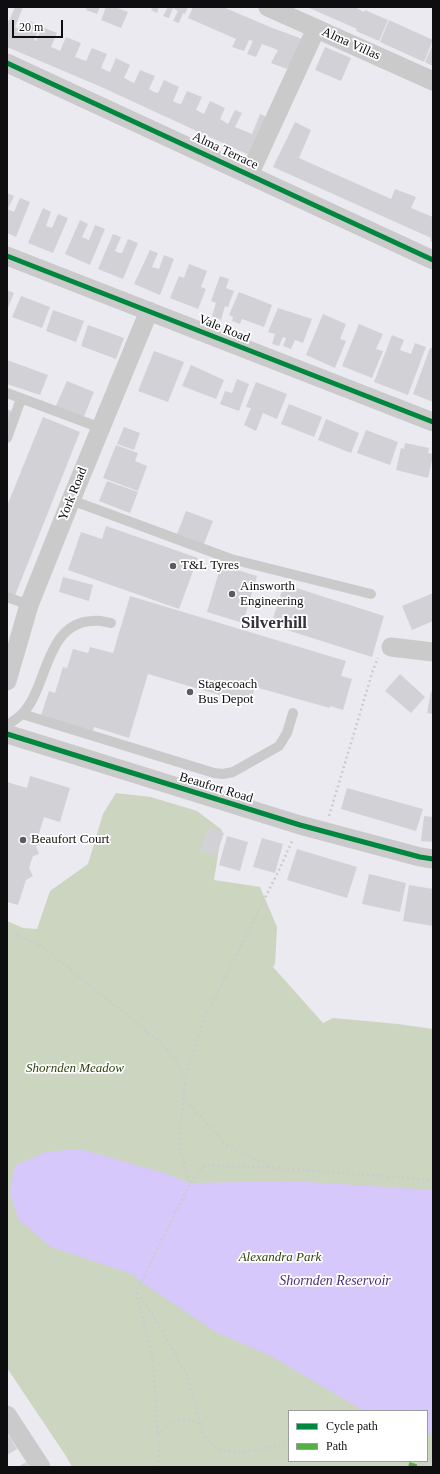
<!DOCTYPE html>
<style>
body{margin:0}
#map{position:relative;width:440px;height:1474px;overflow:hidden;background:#ebeaf0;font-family:Georgia,serif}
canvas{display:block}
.frame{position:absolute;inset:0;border:8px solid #0e0d10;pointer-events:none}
.legend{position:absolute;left:288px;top:1410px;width:140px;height:52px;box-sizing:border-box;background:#fff;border:1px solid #9f9e9f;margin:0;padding:5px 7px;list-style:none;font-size:12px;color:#0e0d10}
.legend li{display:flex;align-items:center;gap:8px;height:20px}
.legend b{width:20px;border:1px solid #9f9e9f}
.scale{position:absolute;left:12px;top:20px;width:51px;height:18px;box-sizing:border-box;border:2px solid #0e0d10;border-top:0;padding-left:5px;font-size:12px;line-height:14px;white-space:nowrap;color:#0e0d10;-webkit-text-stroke:3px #fff;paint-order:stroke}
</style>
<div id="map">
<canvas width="440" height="1474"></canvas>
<div class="frame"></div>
<ul class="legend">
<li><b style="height:5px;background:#00873e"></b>Cycle path</li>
<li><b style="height:5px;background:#54b044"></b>Path</li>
</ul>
<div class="scale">20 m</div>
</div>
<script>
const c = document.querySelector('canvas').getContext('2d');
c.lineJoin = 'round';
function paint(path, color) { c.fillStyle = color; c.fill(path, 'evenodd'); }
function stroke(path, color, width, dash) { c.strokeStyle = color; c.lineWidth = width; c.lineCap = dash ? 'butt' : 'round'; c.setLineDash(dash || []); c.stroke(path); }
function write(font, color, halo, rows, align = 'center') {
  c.font = font + ' Georgia,serif'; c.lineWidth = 3.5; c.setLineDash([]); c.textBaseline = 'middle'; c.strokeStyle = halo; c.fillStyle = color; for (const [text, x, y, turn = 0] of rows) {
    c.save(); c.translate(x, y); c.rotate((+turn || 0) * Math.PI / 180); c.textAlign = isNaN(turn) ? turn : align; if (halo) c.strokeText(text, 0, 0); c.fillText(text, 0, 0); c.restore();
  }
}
const green = new Path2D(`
 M116 793 151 797 197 811 222 830 214 880 260 887 277 927 275 964 273 967 323 1023 333 1018 398 1024 433 1029V1467H72L66 1456 7 1368V921L23 928 37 929 50 891 88 864 103 814ZM289 1411H427V1461H289Z`);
const water = new Path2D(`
 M80 1149 167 1174 190 1183 292 1181 433 1190V1434L427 1433V1411H364L271 1356 216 1332 141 1282 132 1274 51 1247 18 1219 10 1192 15 1166 45 1152Z`);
const building = new Path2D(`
 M15 7H23L15 27 19 29 22 22 29 25 30 21 41 26 34 40 36 41 42 27 57 33 51 47 56 49 60 51 66 37 81 43 75 57 86 61 92 48 107 54 101 68 110 72 116 58 130 65 124 78 134 83 140 70 155 76 149 89 154 92 158 93 164 80 179 87 173 101 177 103 181 104 187 91 202 97 196 110 204 114 210 101 225 108 220 119 228 124 235 110 242 113 235 127 252 134 260 114 269 118 251 156 99 86 7 47V20L9 21Z
 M87 7H100L97 14 86 10Z
 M106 7H115L128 12 121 28 101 20Z
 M153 7H159L157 13 151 10Z
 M168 7H188L185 14 183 13 179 23 173 21 178 11 176 10 173 8 169 18 163 16Z
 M193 7H223L270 27 305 40 287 69 271 63 278 50 262 44 256 57 247 54 253 41 249 40 244 51 232 47 236 39 188 18Z
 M307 7H355L364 12 365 10 388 20 379 41 356 31 357 29Z
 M389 20 433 40 424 62 380 42Z
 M433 44V66L425 62Z
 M325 47 351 58 341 81 315 70Z
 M295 122 311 130 299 158 391 199 395 189 416 197 411 208 433 217V242L430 241 431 238 273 167Z
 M7 193 14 196 8 209 14 212 20 198 30 202 16 237 7 233Z
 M43 208 51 212 46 226 52 228 58 214 68 218 53 253 28 243Z
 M80 220 88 224 82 237 89 240 95 225 105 229 90 265 65 254Z
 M113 234 121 237 115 251 119 253H122L128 239 138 243 123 279 98 269Z
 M150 250 158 253 152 267 159 269 164 255 174 259 160 295 134 284Z
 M189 264 207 271 201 287 206 289 198 309 170 298 179 276 184 278Z
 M220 276 229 279 226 288 234 291 228 307 225 306 221 320 212 316 216 303 211 301Z
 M7 290 14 293 7 310Z
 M239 292 272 305 264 327 242 319 240 324 232 321 233 317 229 315Z
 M21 296 50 307 42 328 12 317Z
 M278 308 312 319 303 343 295 340 291 349 283 346 286 338 283 337 279 346 272 344 275 334 268 332Z
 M53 310 84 321 76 342 46 331Z
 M323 314 346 324 340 339 346 341 335 368 306 355Z
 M359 324 383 334 376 349 383 351 372 378 342 366Z
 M88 325 124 338 116 359 81 346Z
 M392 335 404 340 400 350 411 354 415 343 426 347 408 395 374 382Z
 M430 348H433V402L413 394Z
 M154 351 184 362 168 402 138 391Z
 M7 360 48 375 40 395 7 384Z
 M191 365 224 380 216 399 182 386Z
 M237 379 249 384 239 411 220 404 225 391 232 393Z
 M67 381 94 392 83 419 55 408Z
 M256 382 287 394 277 419 263 413 256 431 244 425 251 408 246 407Z
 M289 404 322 417 314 437 281 424Z
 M7 409 15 413 7 433Z
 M43 417 80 432 14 598 7 595V506Z
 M326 419 359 433 351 453 318 440Z
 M124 427 140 433 134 450 117 444Z
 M366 430 398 442 390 465 357 453Z
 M405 443 429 448 428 453 433 454V456L428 478 396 470 401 448 404 449Z
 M116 445 138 453 135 461 147 466 138 491 103 478Z
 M107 481 138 492 130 513 99 501Z
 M186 511 213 521 204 544 177 534Z
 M106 526 198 558 179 609 68 570 81 532 102 539Z
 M221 565 257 576 243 623 207 612Z
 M63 577 93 585 89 601 59 592Z
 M284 584 384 616 372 657 271 625Z
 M433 593V621L412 630 402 606Z
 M130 596 346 661 341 676 352 679 343 710 330 706V708L255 687 250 704 148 674 129 738 94 727 93 731 41 715 49 691 55 693 63 667 67 668 73 649 88 653 90 647 113 653Z
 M400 674 425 697 411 713 385 691Z
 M431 691 433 692V714L427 713Z
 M30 776 70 788 60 822 44 817 38 837 41 844 36 846 39 854 33 856 29 868 33 876 26 880 18 905 7 902V782L27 788Z
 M347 788 423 809 416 831 341 809Z
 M424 816 433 817V842L421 841Z
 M208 827 224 833 216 856 200 851Z
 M227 836 248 842 240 871 219 865Z
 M262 838 283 844 275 873 253 867Z
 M297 849 357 867 347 898 287 880Z
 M369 874 406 883 400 912 362 904Z
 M409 885 433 889V926L403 921Z
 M9 1436 17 1449 7 1455V1437Z
 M26 1462 29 1467H18Z`);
const path = new Path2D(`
 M329 816 373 670 378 658
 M7 930 44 948 162 1044 176 1060 184 1079
 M183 1097 226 1145 274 1167
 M190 1183 179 1147 186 1075 205 1017 280 868 292 841
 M137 1293 147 1305 188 1377 203 1434 218 1450 242 1452 289 1444
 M158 1435C173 1420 178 1417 199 1423
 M402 1461 409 1464
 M157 1467 159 1451 153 1360 136 1292 190 1183 205 1165 276 1168 433 1180
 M405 1467 409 1464 433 1461`);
const service = new Path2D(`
 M7 393 101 428
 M7 438 21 399
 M71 500 231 559 371 594
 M7 597 29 605
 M22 714 214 773 223 774 233 772 279 746 287 733 293 713
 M7 725C12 722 18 718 22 714 48 688 45 622 93 621 99 620 105 622 111 623`);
const minor = new Path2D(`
 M268 7 433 81
 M7 63 433 260
 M249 175 316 29
 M7 256 433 422
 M391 647 433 652
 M7 681 29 605 71 500 149 311
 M7 734 300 825 420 857 433 859
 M7 1415 41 1467`);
const quiet = new Path2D(`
 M409 1464 419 1467`);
const cycleway = new Path2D(`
 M7 63 433 260
 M7 256 433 422
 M7 734 300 825 420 857 433 859`);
const markers = [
 [173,566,4,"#5b5a5e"],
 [232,594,4,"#5b5a5e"],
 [190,692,4,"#5b5a5e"],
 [23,840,4,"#5b5a5e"]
];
const streetNames = [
 ["Alma Villas",351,44,24],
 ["Alma Terrace",225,151,25],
 ["Vale Road",224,329,22],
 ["York Road",73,494,-68],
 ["Beaufort Road",216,788,17]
];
const poiNames = [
 ["T&L Tyres",181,566],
 ["Ainsworth",240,587],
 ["Engineering",240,602],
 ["Stagecoach",198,685],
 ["Bus Depot",198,700],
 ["Beaufort Court",31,840]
];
const parkNames = [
 ["Shornden Meadow",75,1069],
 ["Alexandra Park",280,1258]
];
const waterNames = [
 ["Shornden Reservoir",335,1281]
];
const districtNames = [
 ["Silverhill",274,624]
];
paint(green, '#cbd5bf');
paint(water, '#d6c8fa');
paint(building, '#d2d2d6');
stroke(path, '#cccccd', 2.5, [2, 3]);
stroke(service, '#cacacb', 10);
stroke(minor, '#cacacb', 19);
stroke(quiet, '#54b044', 4, [8, 4]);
stroke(cycleway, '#00873e', 5);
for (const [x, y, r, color] of markers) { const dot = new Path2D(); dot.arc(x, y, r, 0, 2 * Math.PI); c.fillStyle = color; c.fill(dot); stroke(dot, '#fff', 1.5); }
write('13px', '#0e0d10', '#fff', streetNames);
write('13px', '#0e0d10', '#fff', poiNames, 'left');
write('italic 13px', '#2e400d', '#fff', parkNames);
write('italic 14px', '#4c2f7d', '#fff', waterNames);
write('bold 17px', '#34323b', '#fff', districtNames);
</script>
